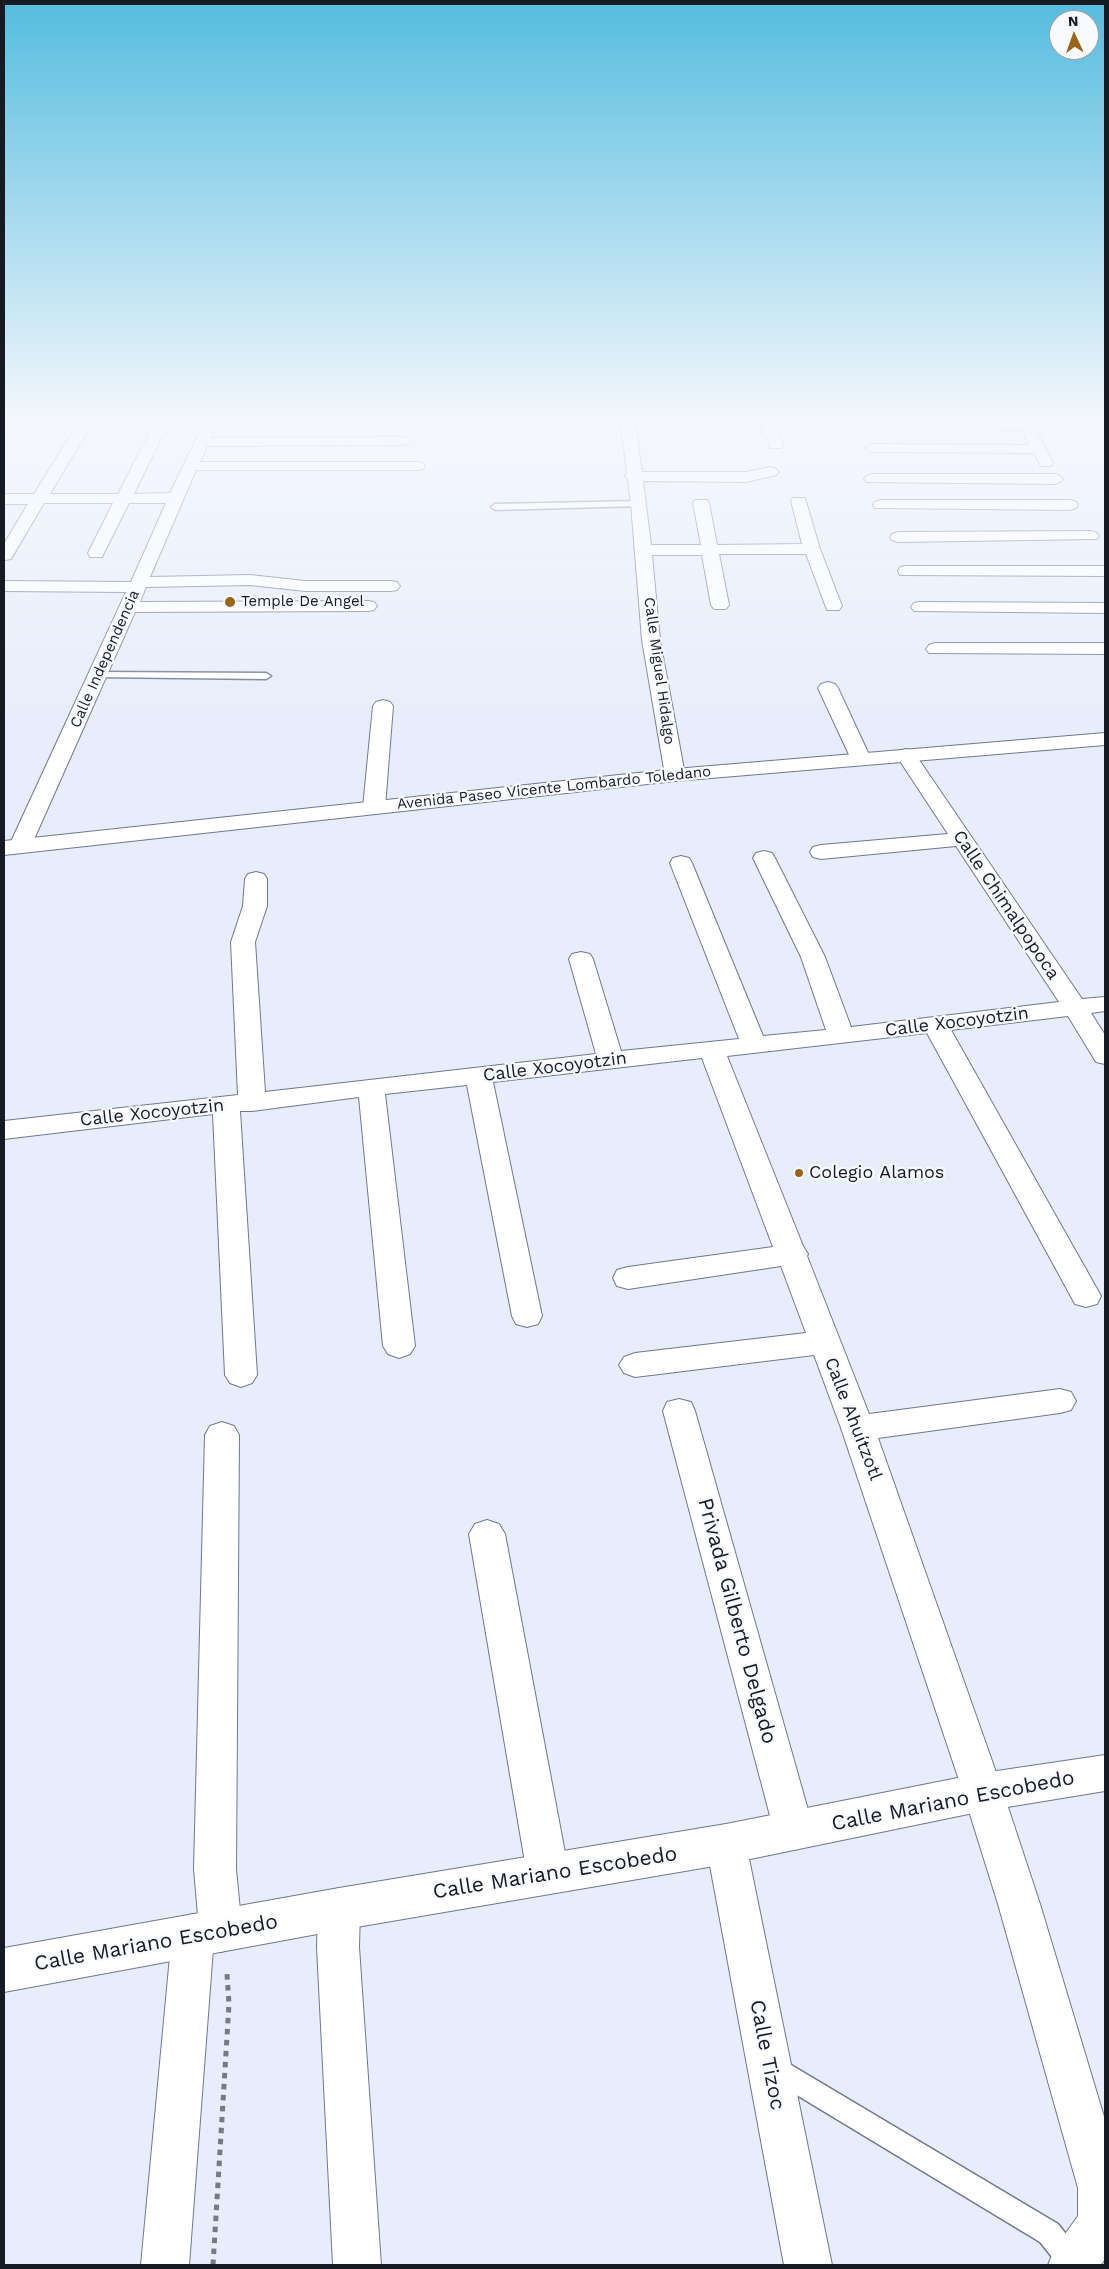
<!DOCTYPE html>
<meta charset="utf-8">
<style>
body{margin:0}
#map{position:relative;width:1109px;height:2269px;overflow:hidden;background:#e7edfb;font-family:"Work Sans",sans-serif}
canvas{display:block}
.frame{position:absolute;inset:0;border:5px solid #161a22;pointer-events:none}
.north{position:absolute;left:1049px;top:10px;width:50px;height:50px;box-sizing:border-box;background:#f8faff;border:1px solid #9ea0a7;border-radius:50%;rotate:357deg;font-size:14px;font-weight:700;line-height:20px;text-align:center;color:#161a22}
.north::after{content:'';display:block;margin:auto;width:18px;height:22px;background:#98651a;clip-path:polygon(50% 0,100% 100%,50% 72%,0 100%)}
</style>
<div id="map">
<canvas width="1109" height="2269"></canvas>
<div class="frame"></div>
<div class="north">N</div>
</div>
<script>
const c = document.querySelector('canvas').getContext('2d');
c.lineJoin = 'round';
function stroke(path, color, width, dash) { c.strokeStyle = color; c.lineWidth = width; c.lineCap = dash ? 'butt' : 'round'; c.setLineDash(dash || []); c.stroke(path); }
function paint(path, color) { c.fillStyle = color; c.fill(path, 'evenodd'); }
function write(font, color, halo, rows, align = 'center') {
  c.font = font + ' "Work Sans",sans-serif'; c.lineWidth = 4.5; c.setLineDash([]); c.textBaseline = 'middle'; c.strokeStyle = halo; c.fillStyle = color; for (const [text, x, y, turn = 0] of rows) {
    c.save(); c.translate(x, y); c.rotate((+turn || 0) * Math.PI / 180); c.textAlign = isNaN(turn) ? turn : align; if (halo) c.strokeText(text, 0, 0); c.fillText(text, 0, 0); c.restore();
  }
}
const path = new Path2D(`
 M213 2265 229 2004 227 1974`);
const lane = new Path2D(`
 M639 501 643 504 642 506 495 510 491 507 495 504Z
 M99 672 266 673 271 676 266 679 95 677 94 675Z
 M776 2056 1058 2224 1070 2239 1081 2265H1055L1052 2257 1040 2242 767 2077 764 2068 767 2059Z`);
const street = new Path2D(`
 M207 417H221L211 438 404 437 411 441 404 445 207 446 200 462H418L423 463 425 466 423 469 418 470H196L150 577 250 575 305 581H391L397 582 400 586 397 590 391 591H305L250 585 146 587 140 602 368 601 374 602 377 606 374 610 368 611 135 612 31 846 28 851 20 853 12 851 9 846 126 592 4 591V581L131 582 166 503H129L102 557H90L88 553 113 503H44L11 559 5 560 4 544 28 504H4V494H34L78 423 85 419 92 423 50 494H118L153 426 160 422 167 426 134 494 170 493Z
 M620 417H634L642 472H746L771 467 776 469 779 472 776 475 746 482 643 481 651 545H701L693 503 695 500H707L709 503 717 545 802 544 791 501 793 498H805L820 549 842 606 839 610H827L806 554H719L729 605 726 609H714L711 605 702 555H652L660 640 685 775 682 779 675 781 668 779 665 775 642 640 631 504 628 479 625 476 627 473Z
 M758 417H772L783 445 781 448H771Z
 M1015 417H1029L1053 463 1051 466H1041L1034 453 872 452 865 448 872 444 1029 445 1021 429 891 428 884 424 891 420 1017 421Z
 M872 474H1055L1060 476 1063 479 1060 482 1055 484 867 482 864 479 867 476Z
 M881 500H1070L1076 502 1078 505 1076 508 1070 510 875 508 873 505 875 502Z
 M1091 531 1097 533 1099 536 1097 539 898 542 892 540 890 537 892 534 898 532Z
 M906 566H1105V576L900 575 898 571 900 567Z
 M920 602 1105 603V613L914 611 911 607 914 603Z
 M935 643H1105V654L929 653 926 649 929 645Z
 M828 682 835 684 838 688 871 759 868 763 861 765 854 763 851 759 818 688 821 684Z
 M383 700 390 702 393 706 385 807 382 812 374 813 366 812 363 807 373 706 376 702Z
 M906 749 913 751 1082 999 1105 997V1011L1091 1013 1105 1035V1064L1096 1062 1068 1016 951 1030 1101 1296 1097 1304 1086 1307 1075 1304 927 1033 727 1056 803 1246 808 1254 807 1256 869 1414 1060 1389 1071 1392 1076 1401 1071 1410 1060 1413 878 1438 1003 1792 1040 1904 1105 2120V2259L1101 2265H1048L1055 2248 1078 2216V2188L998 1904 963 1792 841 1428 814 1355 635 1377 624 1373 619 1365 624 1357 635 1353 806 1333 781 1266 628 1289 617 1286 613 1278 617 1270 628 1267 773 1247 702 1058 493 1082 542 1316 538 1324 527 1327 516 1324 512 1316 467 1085 385 1094 415 1346 410 1354 399 1358 388 1354 383 1346 359 1097 252 1111H240L257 1375 252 1383 241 1387 230 1383 225 1375 213 1114 4 1139V1121L238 1095 231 942 243 906 245 879 248 874 256 872 264 874 267 879V906L255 942 265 1092 596 1054 569 959 572 954 581 952 590 954 593 959 621 1051 739 1039 670 863 673 858 681 856 689 858 692 863 763 1036 826 1030 801 957 753 858 756 853 764 851 772 853 775 858 825 957 851 1027 1059 1002 956 846 821 859 813 857 810 852 813 847 821 845 948 834 896 755 899 751Z
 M679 1399 691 1402 695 1411 814 1831 808 1845 794 1850 780 1845 774 1831 663 1411 667 1402Z
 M222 1422 234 1426 239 1435 236 1869 242 1931 236 1946 221 1952 213 1949 189 2265H141L172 1935 178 1920 193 1914 198 1916 194 1869 205 1435 210 1426Z
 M487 1520 499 1524 505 1534 569 1874 563 1888 548 1894 533 1888 527 1874 469 1534 475 1524Z
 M726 1824 740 1830 746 1844 832 2265H784L706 1844 712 1830Z
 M339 1888 354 1894 360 1909 359 1947 381 2265H333L317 1947 318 1909 324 1894Z`);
const secondary = new Path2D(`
 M1105 733V745L675 781 4 855V841L675 769Z
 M1105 1755V1791L983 1811 726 1864 339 1930 4 1992V1948L339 1888 726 1824 983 1773Z`);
const markers = [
 [230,602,6,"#98651a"],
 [799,1173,5,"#98651a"]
];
const farPoinames = [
 ["Temple De Angel",241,602]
];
const farStreetnames = [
 ["Calle Independencia",105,659,-66],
 ["Calle Miguel Hidalgo",659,671,82],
 ["Avenida Paseo Vicente Lombardo Toledano",554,788,-6]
];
const streetNames = [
 ["Calle Chimalpopoca",1006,905,56],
 ["Calle Xocoyotzin",957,1022,-7],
 ["Calle Xocoyotzin",555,1067,-7],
 ["Calle Xocoyotzin",152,1113,-6],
 ["Calle Ahuítzotl",853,1419,69]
];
const poiNames = [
 ["Colegio Alamos",809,1173]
];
const nearStreetnames = [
 ["Privada Gilberto Delgado",737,1621,75],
 ["Calle Mariano Escobedo",953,1801,-11],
 ["Calle Mariano Escobedo",555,1873,-9],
 ["Calle Mariano Escobedo",156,1943,-10],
 ["Calle Tizoc",767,2055,79]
];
stroke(lane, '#6f788c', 3);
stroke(street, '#6f788c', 2);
stroke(secondary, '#6f788c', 2);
stroke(path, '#757a84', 5, [5.5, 5.5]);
paint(lane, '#fff');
paint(street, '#fff');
paint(secondary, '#fff');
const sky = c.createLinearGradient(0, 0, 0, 735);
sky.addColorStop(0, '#55bcdf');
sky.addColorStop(0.57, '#f4f7fd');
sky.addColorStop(1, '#f4f7fd00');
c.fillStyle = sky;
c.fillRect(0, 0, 1109, 735);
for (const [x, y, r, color] of markers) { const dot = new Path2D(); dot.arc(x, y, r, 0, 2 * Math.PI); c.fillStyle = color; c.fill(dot); stroke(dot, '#f8faff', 2); }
write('15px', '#161a22', '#f8faff', farPoinames, 'left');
write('15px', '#161a22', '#f8faff', farStreetnames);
write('18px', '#161a22', '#f8faff', streetNames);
write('18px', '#161a22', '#f8faff', poiNames, 'left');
write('21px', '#161a22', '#f8faff', nearStreetnames);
</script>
